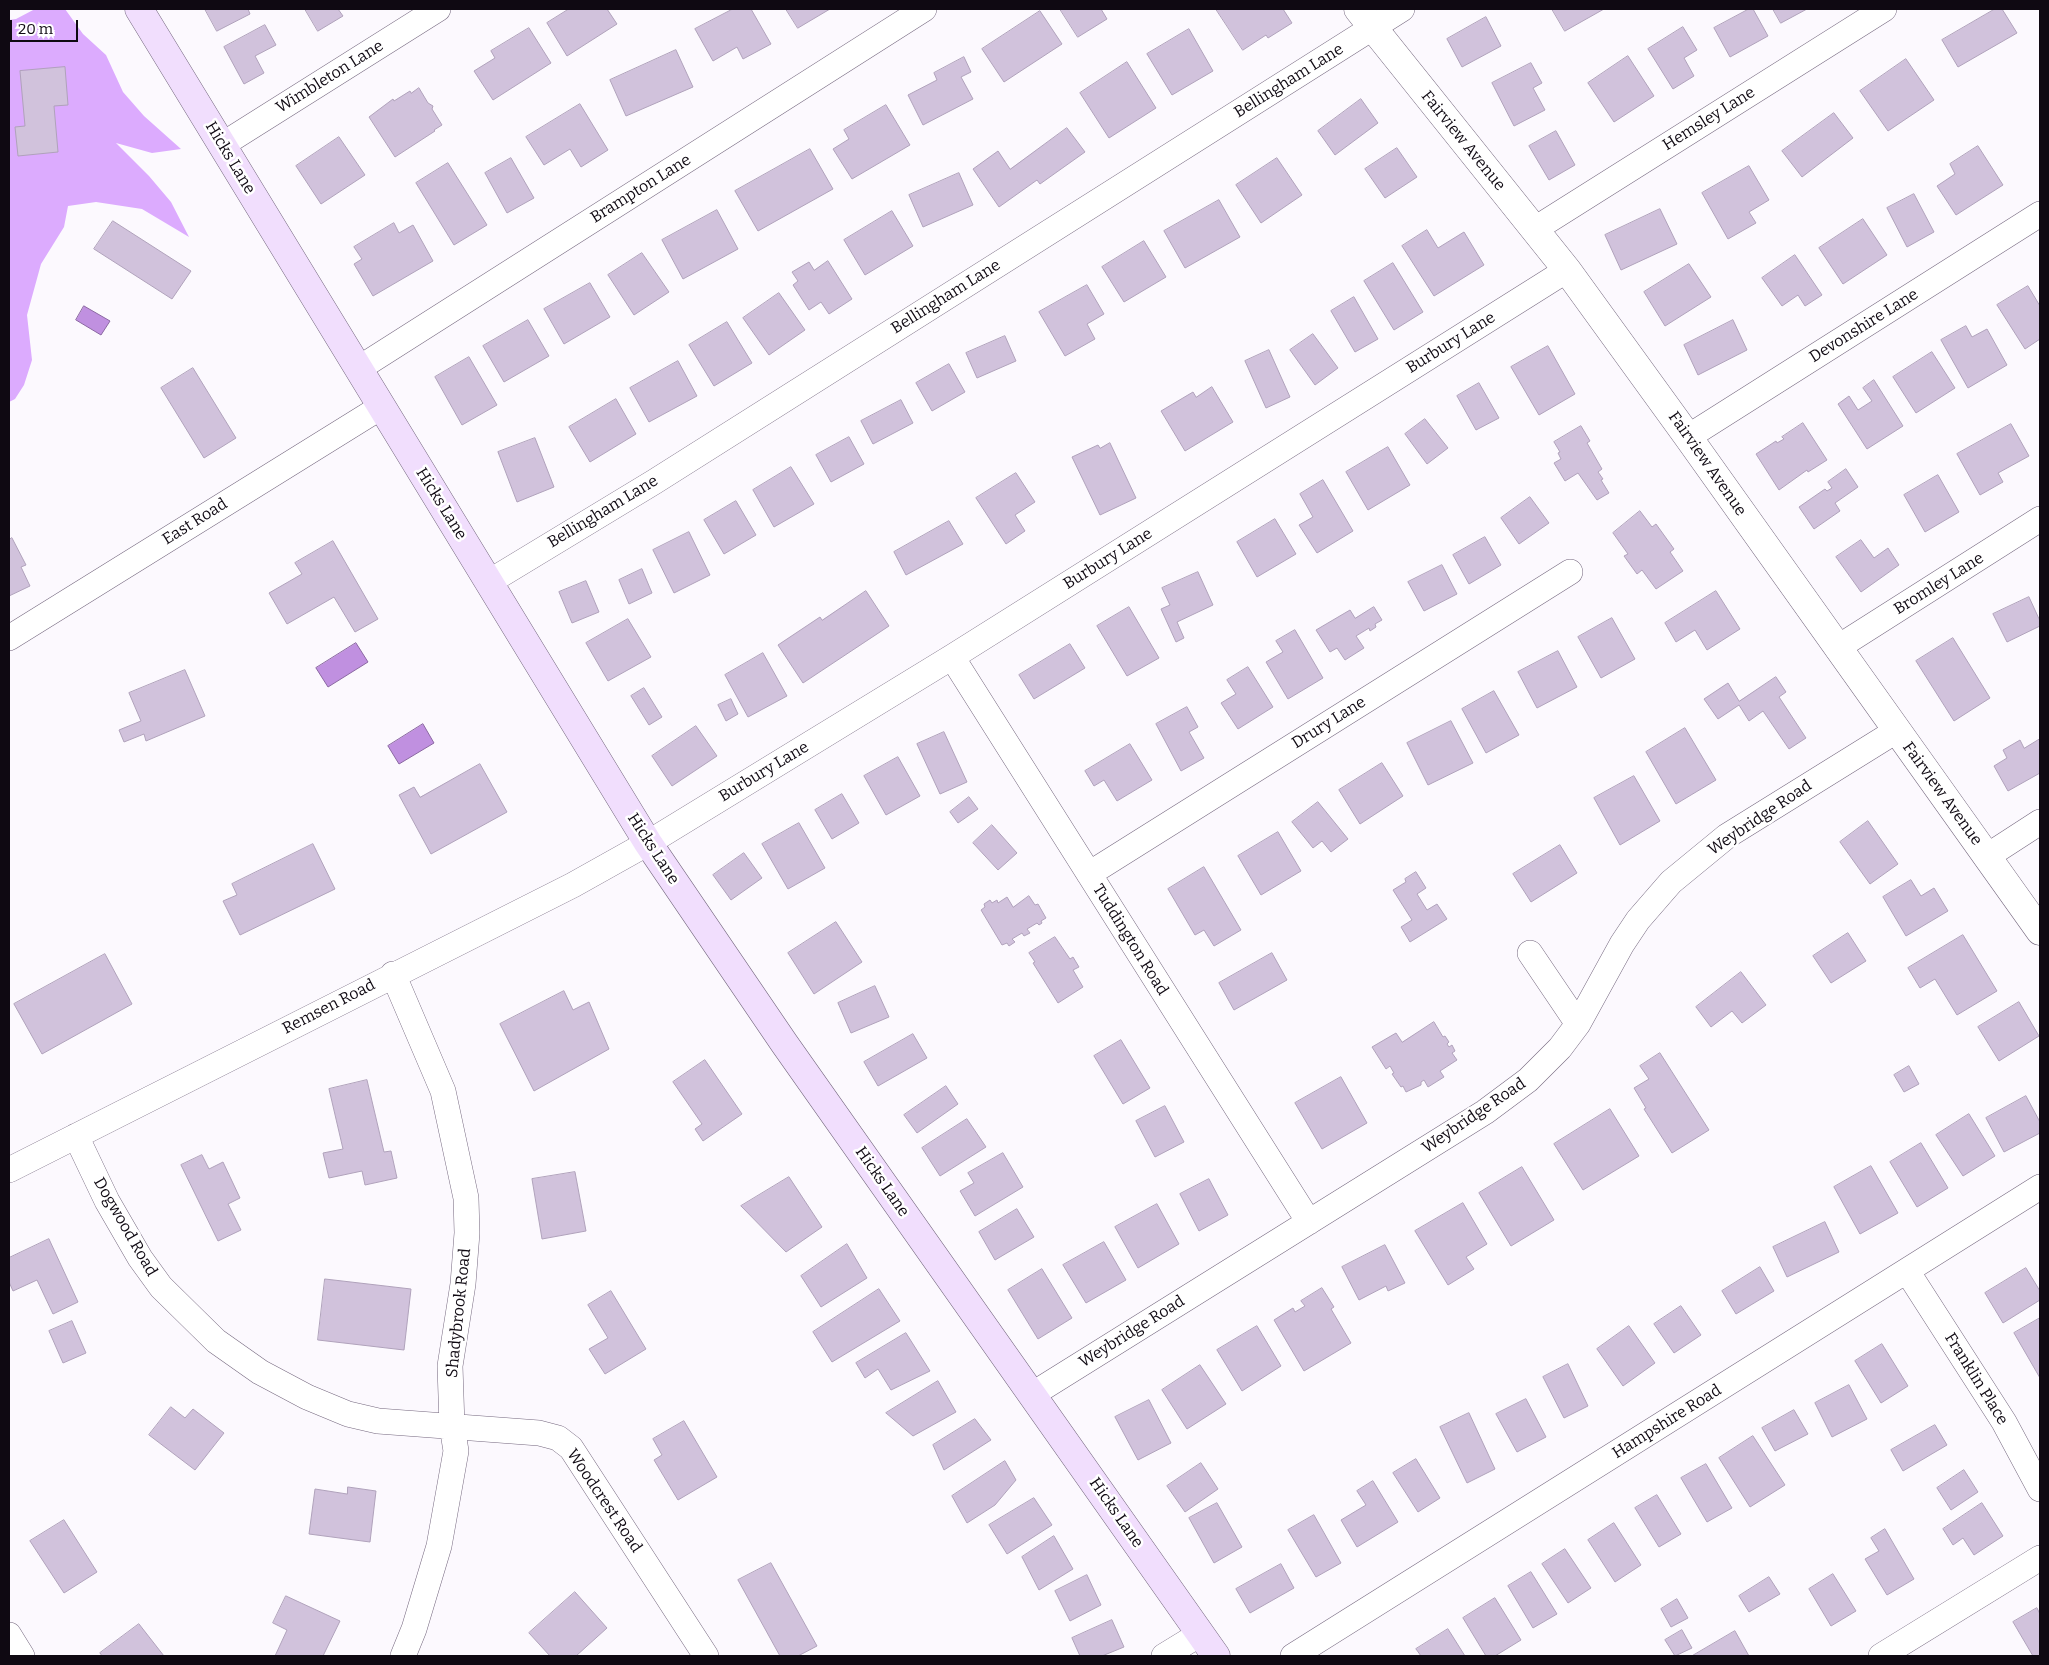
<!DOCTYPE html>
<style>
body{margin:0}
#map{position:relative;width:2049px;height:1665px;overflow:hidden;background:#fcf9fe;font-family:Bitter,serif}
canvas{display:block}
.frame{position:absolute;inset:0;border:10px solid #0f0912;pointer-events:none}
.scale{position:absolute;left:10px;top:20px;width:68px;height:22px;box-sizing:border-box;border:2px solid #0f0912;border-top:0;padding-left:6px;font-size:15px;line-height:18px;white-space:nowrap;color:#0f0912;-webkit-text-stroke:4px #fff;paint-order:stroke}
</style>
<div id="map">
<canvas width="2049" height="1665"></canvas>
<div class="frame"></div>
<div class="scale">20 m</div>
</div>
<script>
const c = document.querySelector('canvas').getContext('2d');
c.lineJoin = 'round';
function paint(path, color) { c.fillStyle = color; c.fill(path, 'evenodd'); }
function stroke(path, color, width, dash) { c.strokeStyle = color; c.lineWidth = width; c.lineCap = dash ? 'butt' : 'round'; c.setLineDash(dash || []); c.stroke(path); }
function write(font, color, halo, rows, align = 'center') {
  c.font = font + ' Bitter,serif'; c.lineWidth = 5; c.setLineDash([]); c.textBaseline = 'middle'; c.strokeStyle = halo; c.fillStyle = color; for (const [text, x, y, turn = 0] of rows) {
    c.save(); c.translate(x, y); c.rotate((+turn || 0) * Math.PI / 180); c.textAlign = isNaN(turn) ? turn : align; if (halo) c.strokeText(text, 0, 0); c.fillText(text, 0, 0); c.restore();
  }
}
const forest = new Path2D(`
 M35 9H65L83 34 106 55 123 92 144 116 181 149 152 153 116 143 149 176 171 202 189 237 142 209 96 202 68 206 64 227 41 264 27 315 32 360 24 385 15 399 9 402V20L16 19Z`);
const water = new Path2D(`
 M84 306 110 321 101 335 76 320Z
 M356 643 368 662 328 687 316 668Z
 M423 724 434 743 399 764 388 746Z`);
const building = new Path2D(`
 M205 9H248L250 14 217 31Z
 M305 9H338L343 16 318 31Z
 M569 9H607L617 24 567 56 547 23Z
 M733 9H751L771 44 743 59 737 47 713 61 695 29Z
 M786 9H830L798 28Z
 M1060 9H1101L1107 19 1078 37Z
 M1216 9H1283L1292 23 1268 38 1266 35 1243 50Z
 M1552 9H1604L1565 31Z
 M1749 9H1753L1768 36 1730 57 1714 28Z
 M1773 9H1807L1781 23Z
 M1995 9H2002L2017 33 1958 67 1942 40Z
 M1040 11 1062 44 1004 82 982 49Z
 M1486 17 1501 46 1462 67 1447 39Z
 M265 25 276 45 255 56 264 73 244 84 224 47Z
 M1683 27 1697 50 1684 58 1694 76 1673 89 1648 49Z
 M529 28 551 63 493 100 474 71 495 58 491 51Z
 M1189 29 1213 71 1172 95 1147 54Z
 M676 50 693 87 626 116 610 80Z
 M1628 56 1654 96 1614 122 1588 83Z
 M964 57 971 72 961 77 973 99 923 125 908 95 937 80 934 73Z
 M1906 59 1934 100 1888 131 1860 91Z
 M1127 62 1156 108 1109 138 1080 93Z
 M1531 63 1542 83 1533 88 1545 110 1514 126 1492 83Z
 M65 67 68 105 54 106 58 152 18 156 15 127 25 126 20 71Z
 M419 88 428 103 433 106 432 109 442 125 434 130 435 131 395 157 369 117 393 99 394 101 410 91 411 93Z
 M1361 99 1378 123 1335 155 1318 131Z
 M580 104 608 150 581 167 570 149 544 165 526 137Z
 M886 105 910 145 852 179 833 149 849 139 844 130Z
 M1834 113 1853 138 1802 177 1782 151Z
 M1067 128 1085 152 1040 184 1037 180 999 207 973 169 998 151 1010 169Z
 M1556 131 1575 165 1549 180 1529 146Z
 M339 137 365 175 321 204 296 166Z
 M1978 146 2003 185 1956 215 1937 186 1955 174 1950 164Z
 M1397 148 1417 177 1385 198 1365 169Z
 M810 149 833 189 758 231 735 191Z
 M511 158 534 198 507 213 485 173Z
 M1277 158 1302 195 1261 223 1236 185Z
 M448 163 487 225 454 245 416 183Z
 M1749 166 1769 200 1749 212 1756 223 1728 239 1702 193Z
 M959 173 973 205 923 227 909 195Z
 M1914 194 1934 232 1907 247 1887 208Z
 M1219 200 1240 237 1185 268 1164 231Z
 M1660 209 1677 244 1621 270 1605 235Z
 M717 210 738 249 683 279 662 240Z
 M892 211 913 246 865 275 844 240Z
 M1863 219 1887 255 1843 284 1819 248Z
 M113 221 191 271 172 299 94 249Z
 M394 223 399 233 413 225 433 261 373 296 354 264 362 259 354 247Z
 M1427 230 1438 248 1464 232 1484 265 1434 296 1402 246Z
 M1144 241 1166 277 1124 302 1102 267Z
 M642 253 669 292 634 315 608 275Z
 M1795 255 1822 295 1805 306 1798 295 1782 306 1762 278Z
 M828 261 852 299 829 314 821 302 809 310 793 285 798 281 792 272 809 262 814 270Z
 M1393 263 1423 312 1394 330 1364 281Z
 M1689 264 1711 297 1665 326 1644 292Z
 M590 283 610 317 564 344 544 309Z
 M1087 285 1104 314 1087 324 1095 339 1065 356 1039 312Z
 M2028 286 2040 306V339L2025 349 1997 305Z
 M779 293 805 330 769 355 743 318Z
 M1354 297 1378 339 1355 352 1331 311Z
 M528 320 549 356 504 382 483 346Z
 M1733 320 1747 350 1698 375 1684 345Z
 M727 322 752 363 714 386 689 345Z
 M1966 326 1972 337 1987 329 2007 365 1968 388 1941 340Z
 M1313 334 1338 368 1315 385 1290 350Z
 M1005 336 1016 361 977 378 966 353Z
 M1548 346 1575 394 1539 415 1511 367Z
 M1269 350 1290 397 1266 408 1245 361Z
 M1932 352 1955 388 1916 413 1893 377Z
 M469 357 497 405 462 425 435 377Z
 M678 361 697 396 649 422 630 388Z
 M949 364 965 392 932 411 916 383Z
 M193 368 236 438 204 458 161 388Z
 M1874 380 1903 426 1867 449 1838 404 1849 396 1858 410 1872 401 1863 388Z
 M1479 383 1499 418 1476 430 1457 396Z
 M1212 387 1233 422 1185 451 1161 411 1193 392 1196 397Z
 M616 399 636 434 590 462 569 427Z
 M901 400 913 423 873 444 861 421Z
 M1425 419 1448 448 1427 464 1405 434Z
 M1803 423 1827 460 1808 472 1807 470 1779 490 1756 454 1776 441 1777 443 1784 439 1782 437Z
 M2011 424 2029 456 1998 473 2003 482 1980 495 1957 454Z
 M1581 426 1590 441 1587 443 1602 469 1598 472 1603 479 1601 480 1609 493 1597 500 1578 473 1565 481 1554 463 1561 459 1558 453 1560 452 1554 442Z
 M849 437 864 464 831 482 816 455Z
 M535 438 554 487 517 502 498 452Z
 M1110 443 1136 498 1100 515 1072 457 1098 445 1100 448Z
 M1388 447 1410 485 1368 510 1346 472Z
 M791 467 814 504 774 527 753 490Z
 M1846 469 1858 487 1835 503 1840 511 1814 529 1799 507 1825 489 1827 491 1832 488 1828 482Z
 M1016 473 1035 502 1015 515 1025 531 1006 544 976 498Z
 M1938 475 1959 512 1925 532 1904 495Z
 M1323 480 1353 531 1317 553 1299 525 1313 517 1300 494Z
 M1530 497 1549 523 1519 544 1501 518Z
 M736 501 756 535 724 554 704 520Z
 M1640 511 1652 527 1656 524 1674 549 1670 552 1683 571 1656 589 1642 570 1637 574 1624 556 1628 554 1613 533Z
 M1275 519 1296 554 1257 577 1237 542Z
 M949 521 963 544 906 575 894 552Z
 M689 532 710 575 674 593 653 550Z
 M1485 537 1501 565 1469 584 1453 555Z
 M12 538 26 565 21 567 30 586 9 596V540Z
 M1861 540 1874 558 1888 548 1899 565 1861 592 1836 557Z
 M333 541 378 619 355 632 334 597 287 624 269 593 302 574 295 563Z
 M1442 565 1457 594 1424 611 1408 582Z
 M642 569 652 593 629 604 619 580Z
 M1198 572 1213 605 1177 622 1184 638 1176 642 1161 609 1170 605 1162 588Z
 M586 581 599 612 572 623 559 592Z
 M866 591 889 626 803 683 778 645 820 617 822 620Z
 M1716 591 1740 629 1707 650 1695 630 1676 642 1665 623Z
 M2029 597 2040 621V626L2007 642 1993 614Z
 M1129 607 1159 658 1127 676 1097 626Z
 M1374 607 1382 620 1375 624 1376 627 1370 631 1369 628 1356 636 1364 648 1345 660 1337 648 1330 652 1316 630 1350 610 1355 618Z
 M1612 618 1635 659 1601 678 1578 637Z
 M628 619 651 657 608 681 586 643Z
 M1295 630 1323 678 1288 699 1266 662 1283 652 1276 641Z
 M1953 638 1990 698 1954 721 1916 661Z
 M1070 644 1085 668 1034 699 1019 675Z
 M1558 651 1577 687 1537 708 1518 672Z
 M763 653 787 696 748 717 725 675Z
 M1248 667 1273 707 1238 729 1221 703 1236 694 1227 680Z
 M185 670 205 716 146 741 144 734 124 742 119 730 141 721 129 693Z
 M1776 677 1786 692 1779 697 1806 738 1789 749 1763 711 1749 721 1739 705 1718 719 1704 699 1728 683 1739 701Z
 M644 688 662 717 649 725 631 696Z
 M1494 691 1519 735 1486 753 1462 709Z
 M731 699 738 714 726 721 718 705Z
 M1187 707 1198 727 1189 732 1204 758 1181 771 1156 724Z
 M1451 721 1473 763 1428 785 1407 743Z
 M696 726 717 756 672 786 652 756Z
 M1685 728 1716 780 1676 804 1646 752Z
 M944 732 967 782 940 794 917 744Z
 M2040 739V773L2008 791 1994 766 2007 758 2003 750 2020 740 2024 748Z
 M1130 744 1152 780 1117 801 1104 780 1094 786 1085 771Z
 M898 757 920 796 886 815 864 776Z
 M1382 763 1403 796 1360 824 1339 790Z
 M480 764 507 812 431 854 399 795 414 787 420 797Z
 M1634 776 1660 821 1620 845 1594 798Z
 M842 794 859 823 832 839 815 810Z
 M969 797 978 809 958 823 950 812Z
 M1318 802 1348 839 1331 852 1322 841 1313 848 1292 822Z
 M1868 821 1898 864 1870 884 1840 842Z
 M799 823 825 868 788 889 762 844Z
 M992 825 1017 853 998 870 973 843Z
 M1278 832 1301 871 1261 895 1238 856Z
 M313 844 335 889 240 935 223 901 237 895 232 884Z
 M1560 845 1577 873 1531 902 1513 874Z
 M744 853 762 878 731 900 713 875Z
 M1204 867 1241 930 1214 946 1204 930 1195 935 1168 889Z
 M1416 872 1426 888 1417 894 1427 910 1437 904 1447 919 1410 942 1401 927 1412 920 1393 890 1406 882 1405 879Z
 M1911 880 1921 896 1934 888 1948 911 1906 936 1883 897Z
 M1029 896 1035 905 1038 904 1046 918 1041 921 1042 923 1039 925 1037 923 1027 929 1030 933 1024 936 1022 933 1012 939 1015 942 1009 946 1007 943 1002 945 981 910 985 907 984 904 990 900 992 903 997 900 998 903 1007 897 1013 907Z
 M836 922 862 962 814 994 788 953Z
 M1848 933 1866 961 1831 983 1813 956Z
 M1963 935 1997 991 1957 1015 1935 979 1920 988 1908 968Z
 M1055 937 1070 959 1073 957 1079 967 1073 970 1083 987 1058 1003 1033 963 1035 962 1029 953Z
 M1272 953 1287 980 1234 1010 1219 983Z
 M105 954 132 1004 42 1054 14 1004Z
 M1741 972 1766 1005 1742 1023 1732 1011 1711 1027 1696 1007Z
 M875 986 889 1017 851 1033 838 1003Z
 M564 991 573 1010 589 1002 609 1049 534 1091 500 1024Z
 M2019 1002 2039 1036 1999 1061 1978 1027Z
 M1434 1022 1443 1037 1445 1036 1449 1042 1447 1044 1449 1047 1452 1045 1455 1051 1452 1053 1457 1060 1440 1071 1444 1077 1428 1087 1424 1080 1421 1082V1085L1406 1092 1403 1086 1401 1087 1392 1074 1394 1073 1390 1066 1386 1069 1372 1047 1396 1033 1402 1042Z
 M913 1034 927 1058 878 1086 864 1062Z
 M1121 1040 1150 1088 1123 1104 1094 1056Z
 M1660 1053 1709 1130 1672 1153 1644 1109 1646 1108 1634 1088 1649 1079 1640 1066Z
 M705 1060 742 1114 703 1141 695 1129 702 1124 673 1082Z
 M1909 1066 1919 1084 1904 1092 1894 1075Z
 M1341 1077 1367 1123 1322 1149 1295 1103Z
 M367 1080 384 1152 391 1151 397 1178 365 1185 362 1171 329 1178 323 1153 343 1149 329 1089Z
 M946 1086 958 1104 917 1133 904 1115Z
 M2026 1096 2040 1122V1133L2004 1152 1986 1118Z
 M1165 1106 1184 1142 1155 1157 1136 1121Z
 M1610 1109 1639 1156 1583 1190 1554 1144Z
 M1969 1114 1995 1156 1963 1176 1936 1135Z
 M967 1119 986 1147 940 1176 922 1148Z
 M1921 1143 1948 1188 1917 1207 1890 1162Z
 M1003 1153 1023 1187 975 1216 960 1191 974 1183 968 1173Z
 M202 1155 209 1169 223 1162 240 1198 228 1204 241 1230 218 1241 181 1165Z
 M1871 1166 1898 1213 1860 1234 1834 1187Z
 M1522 1167 1554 1220 1511 1246 1479 1193Z
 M575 1172 586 1231 542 1239 532 1179Z
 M789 1177 822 1227 786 1252 741 1206Z
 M1209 1179 1228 1215 1199 1231 1180 1194Z
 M1463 1203 1487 1244 1466 1257 1474 1269 1448 1285 1415 1231Z
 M1157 1204 1179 1244 1138 1268 1115 1227Z
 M1017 1209 1034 1237 995 1260 979 1232Z
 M1825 1222 1839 1252 1787 1277 1773 1247Z
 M49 1239 78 1302 53 1314 37 1280 13 1291 9 1282V1258Z
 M1104 1242 1126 1280 1086 1303 1063 1265Z
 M847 1244 867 1278 821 1307 801 1276Z
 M1385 1245 1405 1283 1388 1291 1386 1286 1359 1300 1342 1267Z
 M1760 1267 1774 1291 1736 1314 1722 1291Z
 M2026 1268 2040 1291V1300L2003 1323 1985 1293Z
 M1042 1269 1072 1318 1038 1339 1008 1290Z
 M325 1279 411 1289 404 1350 318 1340Z
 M1322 1288 1334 1307 1331 1309 1351 1343 1304 1371 1274 1320 1293 1308 1295 1312 1305 1306 1301 1301Z
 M879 1289 900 1321 832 1362 813 1332Z
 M611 1291 646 1349 605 1374 589 1349 608 1338 588 1305Z
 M1681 1306 1701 1335 1674 1353 1654 1324Z
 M2040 1318V1378L2014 1333Z
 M72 1321 86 1353 63 1363 49 1331Z
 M1257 1326 1281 1366 1242 1391 1217 1350Z
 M1629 1326 1655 1363 1623 1386 1597 1349Z
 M906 1333 930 1371 891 1390 878 1369 865 1378 856 1363Z
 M1882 1344 1908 1386 1881 1403 1855 1361Z
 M1568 1364 1588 1406 1564 1418 1543 1377Z
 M1200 1365 1226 1404 1187 1429 1162 1390Z
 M938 1381 956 1412 913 1436 886 1413Z
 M1849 1385 1867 1419 1832 1437 1815 1403Z
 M1526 1399 1546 1437 1517 1452 1496 1414Z
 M1149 1400 1171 1443 1138 1460 1115 1417Z
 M171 1407 185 1418 193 1409 224 1433 195 1470 149 1435Z
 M1794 1410 1808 1434 1775 1451 1762 1428Z
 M1469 1413 1495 1469 1467 1483 1440 1427Z
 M975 1419 991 1440 944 1470 933 1445Z
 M684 1421 717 1477 678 1500 654 1460 662 1455 653 1439Z
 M1935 1425 1947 1445 1903 1471 1891 1450Z
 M1753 1436 1785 1485 1750 1507 1719 1458Z
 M1416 1459 1440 1498 1418 1512 1393 1473Z
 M1005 1461 1016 1480 995 1505 967 1523 952 1496Z
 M1201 1463 1218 1489 1185 1512 1167 1486Z
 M1706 1464 1732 1508 1707 1522 1681 1478Z
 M1964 1470 1978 1492 1951 1510 1937 1488Z
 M1373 1481 1398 1522 1357 1547 1341 1520 1366 1505 1357 1491Z
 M348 1487 376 1491 370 1542 309 1534 315 1489 347 1494Z
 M1657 1495 1681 1534 1659 1547 1635 1508Z
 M1034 1498 1052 1525 1007 1554 989 1525Z
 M1217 1503 1242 1547 1214 1563 1189 1518Z
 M1982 1503 2003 1536 1974 1555 1963 1538 1953 1545 1943 1529Z
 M1314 1515 1341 1563 1316 1577 1288 1530Z
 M64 1520 97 1572 64 1593 30 1541Z
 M1614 1523 1641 1565 1615 1582 1588 1540Z
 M1885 1529 1914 1579 1887 1595 1865 1559 1879 1551 1871 1538Z
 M1054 1536 1073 1569 1039 1590 1022 1557Z
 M1565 1549 1591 1588 1568 1603 1542 1564Z
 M771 1563 817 1646 798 1656H780L738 1580Z
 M1281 1564 1294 1588 1250 1613 1236 1589Z
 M1531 1572 1557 1614 1533 1628 1508 1586Z
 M1833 1574 1856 1611 1831 1626 1809 1589Z
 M1087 1575 1101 1605 1070 1621 1055 1591Z
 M1769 1577 1780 1594 1749 1612 1739 1596Z
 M575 1592 607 1628 576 1656H550L529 1633Z
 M286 1596 340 1621 323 1656H275L287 1630 273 1623Z
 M1495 1598 1521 1640 1495 1656H1486L1463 1618Z
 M1677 1599 1688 1618 1671 1627 1661 1609Z
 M2037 1608 2040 1614V1656H2033L2013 1622Z
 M1112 1620 1124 1647 1102 1656H1080L1072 1638Z
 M139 1624 164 1656H102L100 1653Z
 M1448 1629 1465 1656H1421L1416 1649Z
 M1682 1630 1692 1648 1675 1656 1665 1640Z
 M1735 1631 1749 1656H1692Z`);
const minor = new Path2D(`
 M222 145 438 9
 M1535 229 1884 9
 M358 369 924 9
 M1688 437 2040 214
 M489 582 654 482 1402 9
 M9 638 381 407
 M1837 648 2040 519
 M952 657 1309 1222
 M1986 857 2040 822
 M1089 874 1570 572
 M1530 953 1578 1024
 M393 974 443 1091 466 1198 467 1233 463 1284 450 1366 452 1426 456 1451 439 1546 414 1629 403 1656
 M76 1136 107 1201 140 1258 161 1287 216 1341 260 1372 307 1397 348 1414 378 1421 539 1433 558 1438 571 1448 706 1656
 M9 1170 573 885 648 843 952 657 1567 270
 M1907 1271 2004 1422 2040 1489
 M1033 1394 1485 1112 1528 1080 1560 1048 1578 1024 1622 944 1638 920 1671 882 1727 836 1896 731
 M9 1635 22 1656
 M1164 1656 1200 1634
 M1293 1656 2040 1187
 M1881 1656 2040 1558`);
const tertiary = new Path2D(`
 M1358 9 1567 270 1688 437 2040 931`);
const secondary = new Path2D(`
 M139 9 648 843 784 1043 1216 1656`);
const streetNames = [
 ["Wimbleton Lane",330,77,-32],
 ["Bellingham Lane",1289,81,-32],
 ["Hemsley Lane",1709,119,-32],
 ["Fairview Avenue",1463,141,51],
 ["Hicks Lane",230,158,59],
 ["Brampton Lane",641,189,-32],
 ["Bellingham Lane",946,297,-32],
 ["Devonshire Lane",1864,326,-32],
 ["Burbury Lane",1451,343,-32],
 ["Fairview Avenue",1707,464,55],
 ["Hicks Lane",441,504,58],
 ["Bellingham Lane",603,512,-31],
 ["East Road",195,522,-32],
 ["Burbury Lane",1108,559,-32],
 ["Bromley Lane",1939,584,-32],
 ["Drury Lane",1329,723,-32],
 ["Burbury Lane",764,772,-31],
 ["Fairview Avenue",1942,794,54],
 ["Weybridge Road",1760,818,-34],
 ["Hicks Lane",653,849,57],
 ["Tuddington Road",1130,940,58],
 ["Remsen Road",329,1007,-27],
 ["Weybridge Road",1474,1116,-34],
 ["Hicks Lane",882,1182,55],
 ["Dogwood Road",125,1227,60],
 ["Shadybrook Road",459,1313,-84],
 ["Weybridge Road",1132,1332,-32],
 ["Franklin Place",1976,1379,58],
 ["Hampshire Road",1667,1422,-32],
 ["Woodcrest Road",604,1501,56],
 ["Hicks Lane",1116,1513,55]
];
paint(forest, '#dcabfe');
paint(water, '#c090e0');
stroke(water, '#8b68a2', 1);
paint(building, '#d1c2dc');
stroke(building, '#b0a2bb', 1);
stroke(minor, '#75687f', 26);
stroke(tertiary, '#75687f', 29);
stroke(secondary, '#75687f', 29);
stroke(minor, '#fff', 25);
stroke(tertiary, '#fff', 28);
stroke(secondary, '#f1defd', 28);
write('16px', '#0f0912', '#fff', streetNames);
</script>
